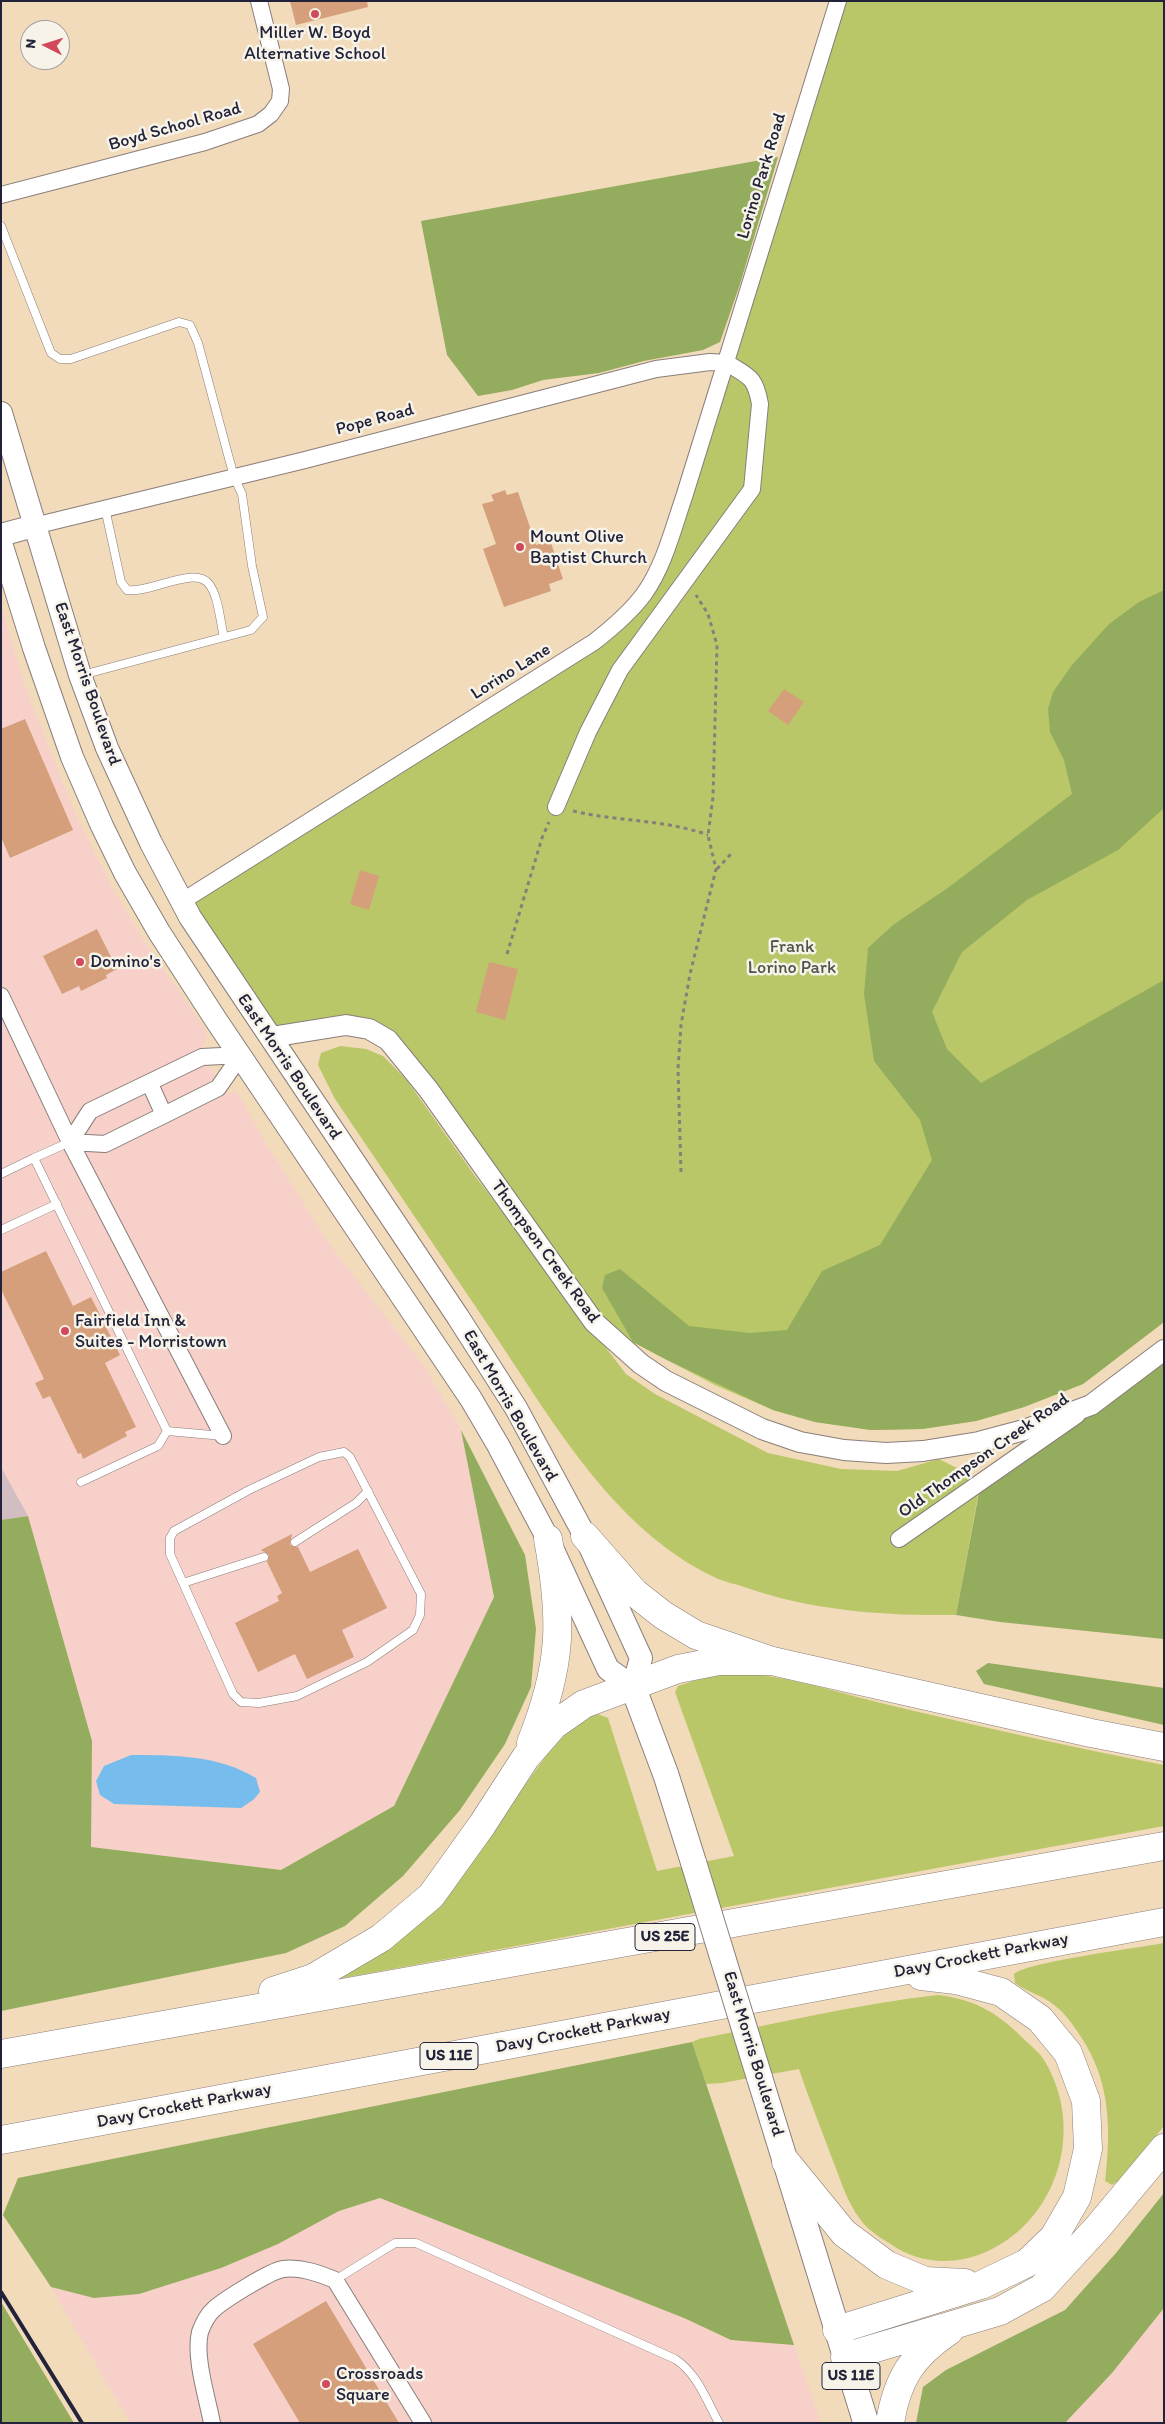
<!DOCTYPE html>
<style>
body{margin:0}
#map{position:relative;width:1165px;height:2424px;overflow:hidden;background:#f1dbba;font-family:Itim,sans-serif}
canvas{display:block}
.frame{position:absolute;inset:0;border:2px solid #22223b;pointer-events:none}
.north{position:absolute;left:20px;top:20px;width:50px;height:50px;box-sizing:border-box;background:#f7f3e8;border:1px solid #a29fa3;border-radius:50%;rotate:275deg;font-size:14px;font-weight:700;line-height:20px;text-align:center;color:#22223b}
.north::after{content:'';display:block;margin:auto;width:18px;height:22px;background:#d1495b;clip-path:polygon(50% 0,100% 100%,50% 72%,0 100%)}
</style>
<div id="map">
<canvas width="1165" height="2424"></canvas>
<div class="frame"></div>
<div class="north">N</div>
</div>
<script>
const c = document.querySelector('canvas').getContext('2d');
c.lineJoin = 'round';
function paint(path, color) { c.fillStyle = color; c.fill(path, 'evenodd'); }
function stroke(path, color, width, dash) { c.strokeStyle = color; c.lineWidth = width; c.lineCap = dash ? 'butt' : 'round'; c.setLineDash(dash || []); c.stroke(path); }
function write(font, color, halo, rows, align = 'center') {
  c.font = font + ' Itim,sans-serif'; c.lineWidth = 5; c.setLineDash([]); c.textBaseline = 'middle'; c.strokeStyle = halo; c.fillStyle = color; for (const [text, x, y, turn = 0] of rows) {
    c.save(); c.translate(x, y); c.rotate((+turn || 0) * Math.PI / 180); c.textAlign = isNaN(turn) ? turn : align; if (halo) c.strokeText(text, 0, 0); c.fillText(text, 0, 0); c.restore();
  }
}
const built = new Path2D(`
 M1 606 26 689 74 811 111 885 143 940 206 1030 207 1038 204 1046 199 1050 226 1094 234 1091 240 1096 263 1139 330 1245 424 1366 461 1430 494 1597 394 1806 281 1870 91 1847 92 1741 28 1516 1 1467Z
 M380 2198 684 2318 731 2340 794 2345 821 2423H130L51 2287 94 2298 139 2294 221 2268 278 2244 339 2211Z
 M1164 2308V2423H1065L1112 2373Z`);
const industrial = new Path2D(`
 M1 1467 28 1516 1 1520Z`);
const green = new Path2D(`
 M838 1H1164V1322L1083 1384 1024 1407 976 1421 922 1429 871 1430 815 1422 773 1410 715 1385 594 1322 517 1213 369 1029 271 1037 181 902 535 681 645 593Z
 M340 1046 366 1049 383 1056 406 1079 475 1176 626 1374 655 1394 768 1453 841 1469 897 1471 939 1459 961 1470 979 1490 956 1615C886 1616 814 1611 747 1588 736 1584 724 1582 714 1577 611 1528 550 1416 488 1325 437 1250 386 1174 335 1099L318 1065 321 1053Z
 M718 1673C775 1671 830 1691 885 1704 978 1726 1070 1747 1164 1765V1826L338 1979 511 1805 567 1726 595 1713 608 1718 657 1871 734 1856 675 1692 678 1686Z
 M1164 1943V2126L1121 2179 1112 2185 1105 2181C1111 2130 1111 2082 1081 2037 1073 2025 1066 2014 1054 2005 1042 1995 1027 1992 1015 1983L1014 1974C1027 1962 1138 1948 1164 1943Z
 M938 1995C977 2000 998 2013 1026 2041 1032 2047 1040 2053 1044 2060 1086 2128 1058 2220 986 2252 953 2266 918 2264 889 2243 879 2237 867 2229 860 2219 847 2202 841 2181 833 2161 822 2130 809 2100 799 2069L722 2083 706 2084 692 2042 699 2039C778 2023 857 2004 938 1995Z`);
const forest = new Path2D(`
 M778 157 740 284 720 342 703 350 644 361 599 373 543 380 512 390 478 396 447 355 421 221Z
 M1164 590V808L1118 850 1027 900 962 952 932 1012 947 1049 981 1083 1164 980V1322L1083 1384 1024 1407 976 1421 922 1429 871 1430 815 1422 773 1410 667 1360 633 1342 602 1288 605 1275 620 1269 689 1326 750 1333 787 1330 822 1271 880 1245 932 1160 920 1120 874 1061 864 994 868 948 893 925 949 887 1072 794 1064 760 1050 732 1048 709 1053 692 1072 665 1109 624 1139 602Z
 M1164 1342V1639L1000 1622 956 1615 981 1482Z
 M461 1430 525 1555 536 1629 531 1687 505 1744 460 1810 403 1876 345 1926 286 1953 1 2011V1520L28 1516 92 1741 91 1847 281 1870 394 1806 494 1597Z
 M988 1663 1164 1688V1725L984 1684 976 1671Z
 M692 2042 794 2345 731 2340 684 2318 380 2198 339 2211 278 2244 221 2268 139 2294 94 2298 51 2287 3 2215 18 2178Z
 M1164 2193V2308L1112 2373 1065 2423H916L923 2387 946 2370 1065 2310 1116 2253Z
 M1 2302 74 2423H1Z`);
const water = new Path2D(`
 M131 1755C173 1755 218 1755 256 1778L260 1792 253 1800 241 1808 114 1804 100 1795 96 1781 104 1766Z`);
const building = new Path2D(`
 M290 1H367L368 7 296 25Z
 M505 490 507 495 518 492 536 545 550 540 563 579 549 584 551 591 504 607 483 549 496 544 482 504 494 501 491 495Z
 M784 689 804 702 788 725 768 711Z
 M25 719 73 830 10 858 1 837V729Z
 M360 870 379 876 369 910 350 904Z
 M97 929 117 969 106 975 107 978 81 991 79 986 62 994 43 956Z
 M489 962 518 969 505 1020 476 1012Z
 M46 1251 73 1306 91 1297 120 1355 105 1363 136 1427 125 1432 127 1436 83 1459 81 1453 78 1454 50 1396 43 1399 35 1383 44 1379 1 1289V1272Z
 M292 1534 290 1545 298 1547 310 1572 358 1549 387 1608 342 1630 354 1657 307 1679 295 1654 258 1672 235 1623 279 1601 277 1596 282 1593 267 1562 269 1555 261 1550Z
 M326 2301 399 2423H300L253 2344Z`);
const path = new Path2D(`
 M573 811C620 822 663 819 708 835
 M717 869 731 854
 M507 954 542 838 549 822
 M681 1172 678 1069 681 1025 690 974 716 869 708 835 713 797 717 645 708 614 696 595`);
const service = new Path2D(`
 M1 226 51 353 60 359H71L179 322 190 325 198 343 234 477 242 494 252 566 263 617 251 630 82 675
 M105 508 121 582 127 590C149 594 195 565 209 584 219 597 220 622 224 637
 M70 1142 34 1158 167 1431
 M1 1174 34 1158
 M1 1230 57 1204
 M344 1452 350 1457 421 1594 420 1615 413 1630 367 1662 297 1696 259 1703 241 1702 233 1694 170 1554V1538L174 1531 249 1490 319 1457Z
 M81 1482 158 1446 167 1431 223 1436
 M295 1542 356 1503 368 1491
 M183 1583 264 1557
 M335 2280 395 2243H416L675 2359C697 2373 707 2401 719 2423`);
const minor = new Path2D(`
 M1 195 205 142 258 124 271 114 280 101 281 89 259 1
 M34 526 305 460 656 369 710 362 727 363
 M556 807 588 732 620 670 752 489 760 404C755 376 749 377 727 363
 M181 902 594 642C612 628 630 613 644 594 664 566 673 529 684 497L838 1
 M1 996 70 1142 223 1436
 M241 1055 218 1088 164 1115 105 1144 70 1142 90 1111 202 1057Z
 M150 1084 164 1115
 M899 1539 1077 1415
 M212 2423C207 2397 194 2357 200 2332 203 2324 207 2315 214 2309 224 2300 270 2271 283 2269 301 2267 318 2273 335 2280L423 2423`);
const tertiary = new Path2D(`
 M271 1037 346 1025 369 1029 388 1040 428 1089 594 1322 641 1364 666 1381 762 1429 800 1442 844 1450 886 1453 923 1451 979 1442 1024 1430 1091 1405 1164 1350`);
const secondary = new Path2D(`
 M1 413 80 675 107 748 151 843 190 917 458 1317 516 1408 585 1536 641 1658 633 1687 608 1669 548 1539 498 1445 471 1399 216 1020 159 932 125 873 102 826 72 757 34 648 1 543
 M1 535 34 526`);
const primary = new Path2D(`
 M633 1687 666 1775 694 1864
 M759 2076 866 2423`);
const motorway = new Path2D(`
 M585 1536 635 1593 663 1615 696 1635 772 1661 1091 1733 1164 1747
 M531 1743C562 1665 563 1621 548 1539
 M273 1991 313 1978 381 1938 431 1896 482 1825 526 1757 554 1725 584 1704 678 1669 719 1661H772
 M1 2054 1164 1846
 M1 2140 1164 1922
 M786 2162 844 2233 887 2265 925 2281 965 2283
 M837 2330 981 2285 1027 2263 1054 2237 1077 2197 1088 2149 1086 2101 1068 2053 1040 2019 1001 1992 956 1980 921 1976
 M845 2357 1000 2311 1042 2288 1098 2227 1164 2148
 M890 2423C897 2379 912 2356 949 2331`);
const rail = new Path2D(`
 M1 2292 82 2423`);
const primaryBridge = new Path2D(`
 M694 1864 759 2076`);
const markers = [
 [315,14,5,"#d1495b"],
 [520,547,5,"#d1495b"],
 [80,962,5,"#d1495b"],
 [65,1331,5,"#d1495b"],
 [326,2384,5,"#d1495b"]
];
const shields = [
 [665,1937,60],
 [449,2056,58],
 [851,2376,58]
];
const shieldNames = [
 ["US 25E",665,1937],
 ["US 11E",449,2056],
 ["US 11E",851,2376]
];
const poiNames = [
 ["Miller W. Boyd",315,33,"center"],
 ["Alternative School",315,54,"center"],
 ["Mount Olive",530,537],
 ["Baptist Church",530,558],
 ["Domino's",90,962],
 ["Fairfield Inn &",75,1321],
 ["Suites - Morristown",75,1342],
 ["Crossroads",336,2374],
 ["Square",336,2395]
];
const streetNames = [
 ["Boyd School Road",175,127,-16],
 ["Lorino Park Road",762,176,-73],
 ["Pope Road",375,420,-15],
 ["Lorino Lane",511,672,-32],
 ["East Morris Boulevard",87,684,71],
 ["East Morris Boulevard",289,1067,56],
 ["Thompson Creek Road",545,1252,54],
 ["East Morris Boulevard",510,1406,60],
 ["Old Thompson Creek Road",984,1456,-35],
 ["Davy Crockett Parkway",981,1956,-11],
 ["Davy Crockett Parkway",583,2031,-11],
 ["East Morris Boulevard",753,2054,73],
 ["Davy Crockett Parkway",184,2106,-11]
];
const parkNames = [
 ["Frank",792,947],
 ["Lorino Park",792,968]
];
paint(built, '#f7d0ca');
paint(industrial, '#d2bec2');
paint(green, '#bac769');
paint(forest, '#93ac5d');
paint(water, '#76bded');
paint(building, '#d49f7a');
stroke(service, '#8a7e7a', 9);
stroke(minor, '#8a7e7a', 18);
stroke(tertiary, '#8a7e7a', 22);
stroke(secondary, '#8a7e7a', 24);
stroke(primary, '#8a7e7a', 27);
stroke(motorway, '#8a7e7a', 29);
stroke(path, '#8a7e7a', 3, [4, 4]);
stroke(service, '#fff', 8);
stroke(minor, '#fff', 16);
stroke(tertiary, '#fff', 20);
stroke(secondary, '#fff', 22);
stroke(primary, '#fff', 25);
stroke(motorway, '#fff', 28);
stroke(rail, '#22223b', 4);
stroke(primaryBridge, '#8a7e7a', 27, []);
stroke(primaryBridge, '#fff', 25);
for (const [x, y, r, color] of markers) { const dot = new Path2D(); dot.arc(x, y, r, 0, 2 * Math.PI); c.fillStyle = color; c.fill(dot); stroke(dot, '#f7f3e8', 2); }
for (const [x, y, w] of shields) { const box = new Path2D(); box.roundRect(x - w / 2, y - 13.5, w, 27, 4); c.fillStyle = '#f7f3e8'; c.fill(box); stroke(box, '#22223b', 1); }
write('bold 16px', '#22223b', null, shieldNames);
write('18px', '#22223b', '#f7f3e8', poiNames, 'left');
write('18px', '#22223b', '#f7f3e8', streetNames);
write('18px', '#505449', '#f7f3e8', parkNames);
</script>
